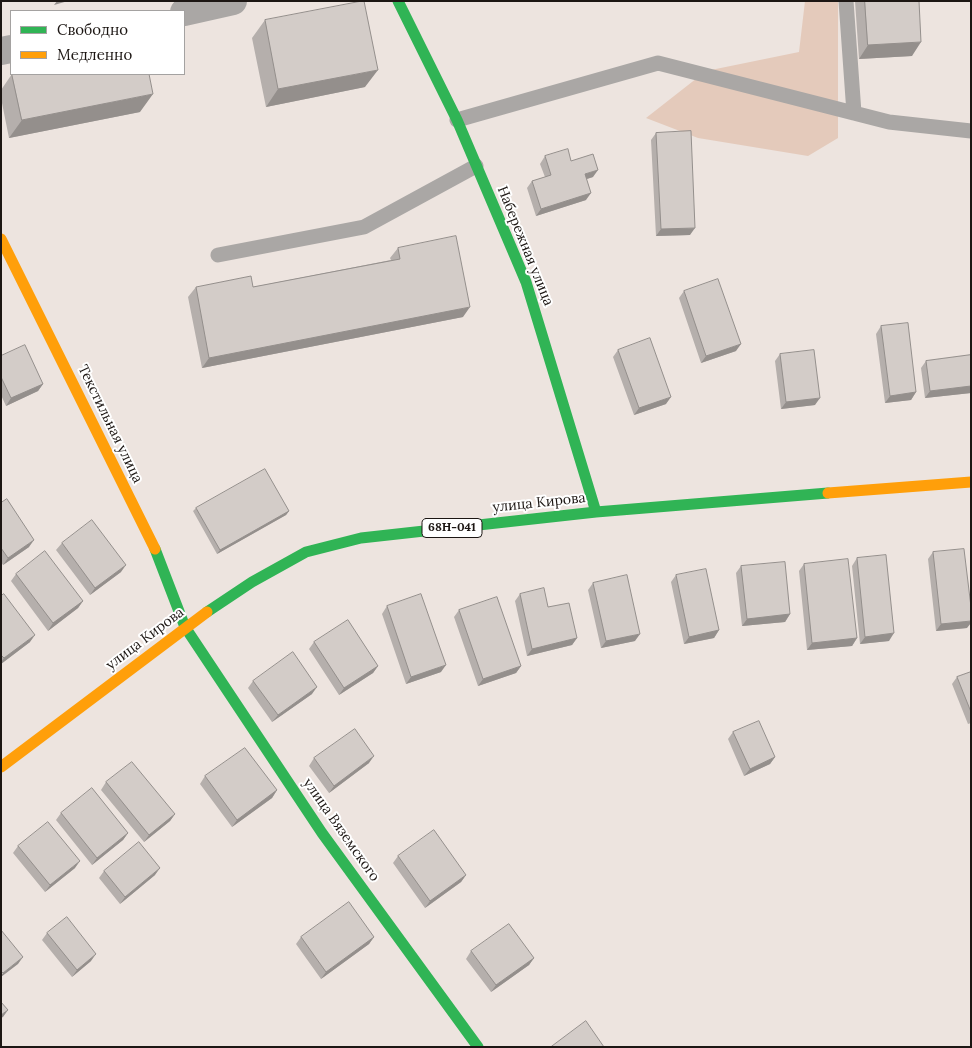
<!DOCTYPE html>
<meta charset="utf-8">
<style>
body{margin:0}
#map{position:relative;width:972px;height:1048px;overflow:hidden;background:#ede4df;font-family:Lora,serif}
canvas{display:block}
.frame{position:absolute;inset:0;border:2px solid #1c1613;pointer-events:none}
.legend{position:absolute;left:10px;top:10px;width:175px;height:65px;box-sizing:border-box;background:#fff;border:1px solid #a4a2a1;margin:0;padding:6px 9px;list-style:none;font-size:15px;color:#1c1613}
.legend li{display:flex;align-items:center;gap:10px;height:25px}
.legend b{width:25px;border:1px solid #a4a2a1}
</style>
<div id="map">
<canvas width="972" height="1048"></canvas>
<div class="frame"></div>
<ul class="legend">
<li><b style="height:6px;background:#30b455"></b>Свободно</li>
<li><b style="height:6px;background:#ff9f0a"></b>Медленно</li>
</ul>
</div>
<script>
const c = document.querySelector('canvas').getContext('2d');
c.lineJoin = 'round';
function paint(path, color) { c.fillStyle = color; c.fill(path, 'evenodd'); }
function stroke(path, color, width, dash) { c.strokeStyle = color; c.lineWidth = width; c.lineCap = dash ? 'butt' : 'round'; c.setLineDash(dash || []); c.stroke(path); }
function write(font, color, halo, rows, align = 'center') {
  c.font = font + ' Lora,serif'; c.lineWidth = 4; c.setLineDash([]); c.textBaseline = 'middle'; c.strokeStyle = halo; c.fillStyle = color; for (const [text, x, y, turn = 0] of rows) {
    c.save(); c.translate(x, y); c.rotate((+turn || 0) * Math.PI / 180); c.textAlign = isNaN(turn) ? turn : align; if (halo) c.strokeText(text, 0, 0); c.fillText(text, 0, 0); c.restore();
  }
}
const green = new Path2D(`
 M805 1H838V138L808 156 698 138 646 118 706 71 799 52Z`);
const lane = new Path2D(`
 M846 1 854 113
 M457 120 658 63 889 122 971 131
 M218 255 364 227 476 166`);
const street = new Path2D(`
 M184 12 233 1
 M1 51 11 49`);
const fast = new Path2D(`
 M398 1 457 120 526 282 596 512
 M155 549 185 627 322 833 478 1047
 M207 612 252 582 306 552 361 538 596 512 828 493`);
const slow = new Path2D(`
 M1 239 155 549
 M828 493 971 482
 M1 767 207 612`);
const wall = new Path2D(`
 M855 1H919L912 56 859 59Z
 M265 20 365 87 266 107 252 38Z
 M12 74 140 112 9 138 1 98V90Z
 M656 133 690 235 656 236 651 140Z
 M545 156 571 161 593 177 587 179 586 200 536 216 527 188 532 181 545 177 540 164Z
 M398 248 463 317 202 368 188 297 196 287H253L391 260 390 258Z
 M684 291 736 351 701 363 679 298Z
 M881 326 916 392 911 400 885 403 876 334Z
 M618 350 666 404 634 415 613 357Z
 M780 354 815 405 781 409 775 361Z
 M971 355V393L925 398 921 368 926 361Z
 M1 356 43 384 38 391 6 406 1 395Z
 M1 503 29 547 3 565 1 562Z
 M196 508 289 511 286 515 217 554 193 511Z
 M62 543 121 572 90 595 56 550Z
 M933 552 967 628 936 631 928 559Z
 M857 558 889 641 860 644 852 566Z
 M804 564 857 638 852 646 807 650 799 571Z
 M741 566 790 614 785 622 742 626 736 573Z
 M16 574 83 601 78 608 48 631 11 581Z
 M676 575 719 630 714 638 684 644 671 582Z
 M593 583 635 641 601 648 588 590Z
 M520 594 548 607 577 638 572 645 527 656 515 601Z
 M1 596 30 642 1 664Z
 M387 606 441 672 406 684 382 614Z
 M459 610 521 666 516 673 478 686 454 617Z
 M314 642 378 666 373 673 339 695 309 649Z
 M971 672V723L968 724 952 684 957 677Z
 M253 681 312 694 272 722 248 688Z
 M733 732 775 757 770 764 744 776 728 739Z
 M314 758 369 763 329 793 309 766Z
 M205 776 277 790 272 798 232 827 200 784Z
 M106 782 175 814 170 821 144 842 101 790Z
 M61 813 128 833 123 840 92 865 56 820Z
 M18 846 75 868 45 892 13 853Z
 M398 856 466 875 461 882 425 908 393 863Z
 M104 871 155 875 120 904 99 878Z
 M47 933 91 961 72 977 42 940Z
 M301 937H374L369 944 321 979 296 944Z
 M471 951 534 958 529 965 491 992 466 959Z`);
const shadedWall = new Path2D(`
 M57 1H68L54 5Z
 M921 42 912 56 859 59 868 45Z
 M378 70 365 87 266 107 278 89Z
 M153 94 140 112 9 138 22 120Z
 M598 170 593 177 580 181 585 174Z
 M591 193 586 200 536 216 541 209Z
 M695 228 690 235 656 236 661 229Z
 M470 307 463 317 202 368 209 358Z
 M741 344 736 351 701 363 706 356Z
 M43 384 38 391 6 406 11 398Z
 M971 386V393L925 398 930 391Z
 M916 392 911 400 885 403 890 396Z
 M671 397 666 404 634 415 639 408Z
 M820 398 815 405 781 409 786 402Z
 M289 511 286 515 217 554 220 550Z
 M34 540 29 547 3 565 8 558Z
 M126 565 121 572 90 595 95 588Z
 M83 601 78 608 48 631 53 623Z
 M790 614 785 622 742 626 747 619Z
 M971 621V623L967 628 936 631 941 624Z
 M719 630 714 638 684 644 689 637Z
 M894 633 889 641 860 644 865 637Z
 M640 634 635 641 601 648 606 641Z
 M35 635 30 642 1 664V662L4 658Z
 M577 638 572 645 527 656 532 649Z
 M857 638 852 646 807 650 812 643Z
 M446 665 441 672 406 684 411 677Z
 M378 666 373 673 339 695 344 688Z
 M521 666 516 673 478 686 483 679Z
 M317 687 312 694 272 722 278 715Z
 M374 756 369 763 329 793 334 786Z
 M775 757 770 764 744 776 750 769Z
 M277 790 272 798 232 827 237 820Z
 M175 814 170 821 144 842 149 835Z
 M128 833 123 840 92 865 97 858Z
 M80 861 75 868 45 892 50 885Z
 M160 868 155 875 120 904 125 897Z
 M466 875 461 882 425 908 430 901Z
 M374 937 369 944 321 979 326 972Z
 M96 954 91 961 72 977 77 970Z
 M23 957 18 964 1 977V975L3 973Z
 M534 958 529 965 491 992 496 985Z
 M8 1010 3 1017 1 1018V1015Z`);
const building = new Path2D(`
 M364 1 378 70 278 89 265 20Z
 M865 1H919L921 42 868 45Z
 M12 74H149L153 94 22 120Z
 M691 131 695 228 661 229 656 133Z
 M568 149 571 161 593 154 598 170 585 174 591 193 541 209 532 181 551 175 545 156Z
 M456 236 470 307 209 358 196 287 251 276 253 287 400 259 398 248Z
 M718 279 741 344 706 356 684 291Z
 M908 323 916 392 890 396 881 326Z
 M650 338 671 397 639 408 618 350Z
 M25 345 43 384 11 398 1 377V356Z
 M814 350 820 398 786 402 780 354Z
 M971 355V386L930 391 926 361Z
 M265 469 289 511 220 550 196 508Z
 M7 499 34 540 8 558 1 548V503Z
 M92 520 126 565 95 588 62 543Z
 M964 549 971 607V621L941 624 933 552Z
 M45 551 83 601 53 623 16 574Z
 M886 555 894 633 865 637 857 558Z
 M848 559 857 638 812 643 804 564Z
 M785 562 790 614 747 619 741 566Z
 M706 569 719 630 689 637 676 575Z
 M627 575 640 634 606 641 593 583Z
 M544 588 548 607 569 603 577 638 532 649 520 594Z
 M4 594 35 635 4 658 1 655V596Z
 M421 594 446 665 411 677 387 606Z
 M497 597 521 666 483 679 459 610Z
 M348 620 378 666 344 688 314 642Z
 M293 652 317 687 278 715 253 681Z
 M971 672V712L957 677Z
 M759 721 775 757 750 769 733 732Z
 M355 729 374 756 334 786 314 758Z
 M245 748 277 790 237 820 205 776Z
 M132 762 175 814 149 835 106 782Z
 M92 788 128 833 97 858 61 813Z
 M48 822 80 861 50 885 18 846Z
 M434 830 466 875 430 901 398 856Z
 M139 842 160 868 125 897 104 871Z
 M349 902 374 937 326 972 301 937Z
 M67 917 96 954 77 970 47 933Z
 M509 924 534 958 496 985 471 951Z
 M1 930 23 957 3 973 1 971Z
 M1 1002 8 1010 1 1015Z
 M586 1021 604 1047H551Z`);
const shields = [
 [452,528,60]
];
const shieldNames = [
 ["68Н-041",452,528]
];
const streetNames = [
 ["Набережная улица",525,246,68],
 ["Текстильная улица",110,424,64],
 ["улица Кирова",539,503,-6],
 ["улица Кирова",145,639,-37],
 ["улица Вяземского",341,830,55]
];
paint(green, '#e4cabb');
stroke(lane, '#aaa7a5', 15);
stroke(street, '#aaa7a5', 28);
stroke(fast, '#30b455', 11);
stroke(slow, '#ff9f0a', 11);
paint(wall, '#b5afac');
paint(shadedWall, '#948f8c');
paint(building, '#d3ccc8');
stroke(building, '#948f8c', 1);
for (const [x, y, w] of shields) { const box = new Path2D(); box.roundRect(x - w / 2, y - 9.5, w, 19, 4); c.fillStyle = '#fff'; c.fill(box); stroke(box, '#1c1613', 1); }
write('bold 12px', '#1c1613', null, shieldNames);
write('14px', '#1c1613', '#fff', streetNames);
</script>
